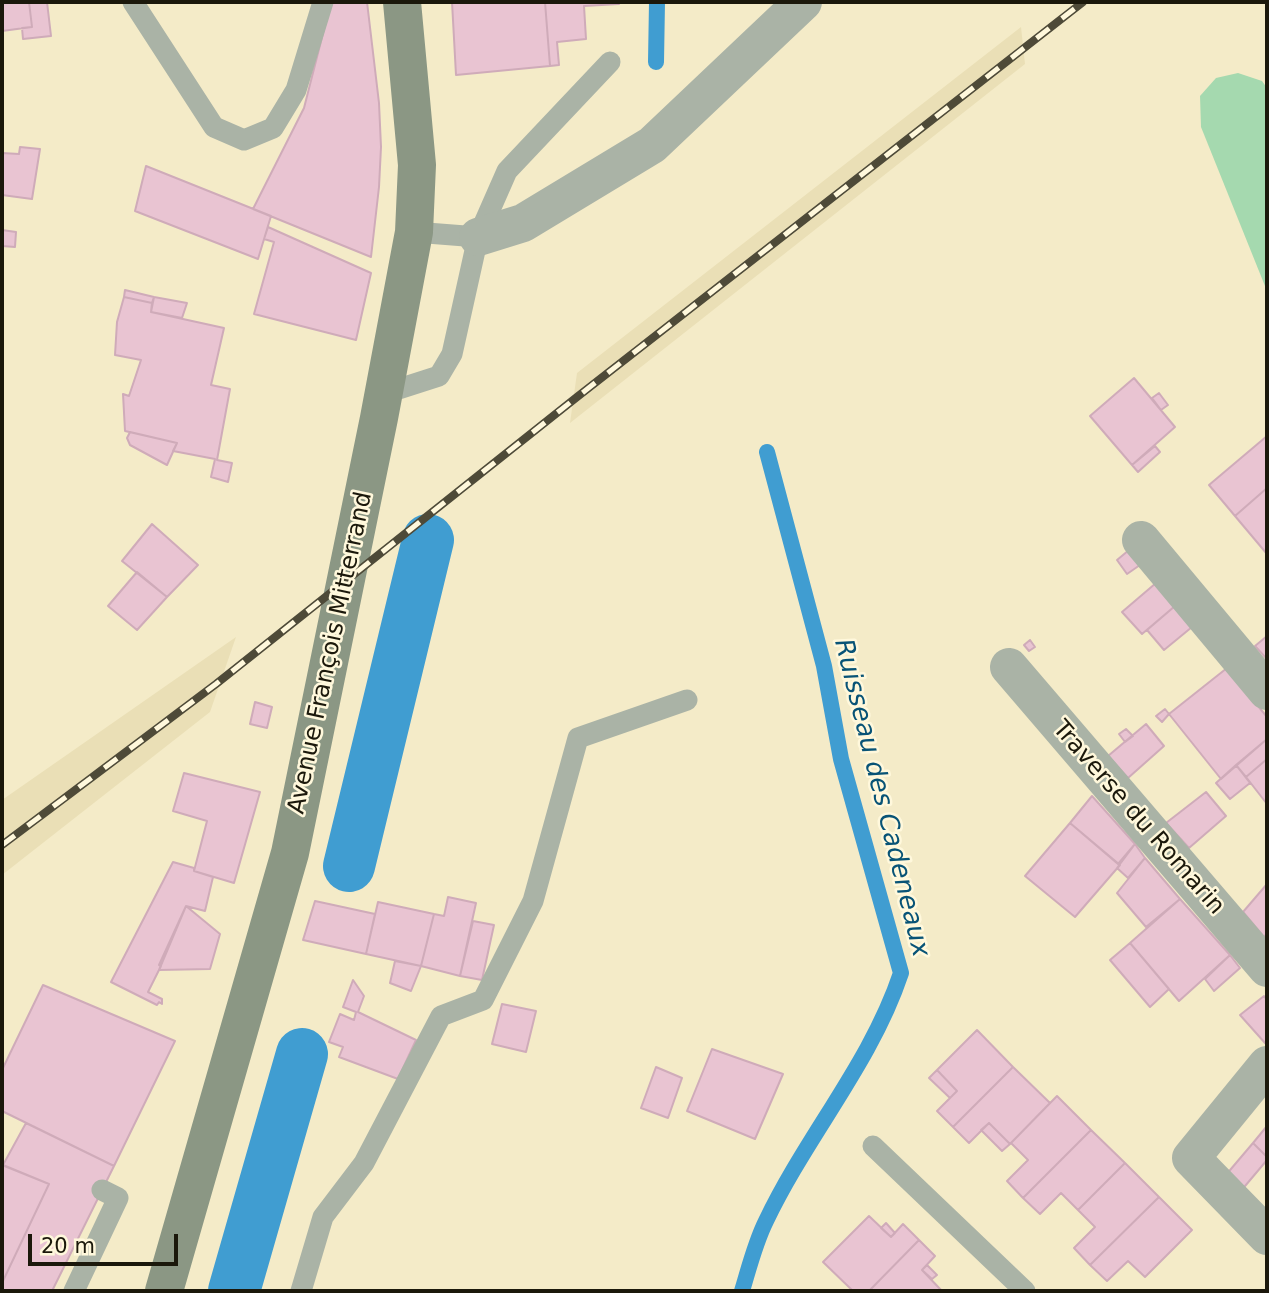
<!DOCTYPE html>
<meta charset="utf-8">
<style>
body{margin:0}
#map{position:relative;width:1269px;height:1293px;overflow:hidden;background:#f4ebc8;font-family:"DejaVu Sans",sans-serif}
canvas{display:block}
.frame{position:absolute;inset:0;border:4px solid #1b180b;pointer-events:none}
.scale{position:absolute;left:28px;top:1234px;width:150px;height:32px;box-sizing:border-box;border:4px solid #1b180b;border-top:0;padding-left:9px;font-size:21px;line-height:24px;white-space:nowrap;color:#1b180b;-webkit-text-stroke:5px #fff8dc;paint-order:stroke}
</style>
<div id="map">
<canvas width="1269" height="1293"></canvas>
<div class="frame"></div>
<div class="scale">20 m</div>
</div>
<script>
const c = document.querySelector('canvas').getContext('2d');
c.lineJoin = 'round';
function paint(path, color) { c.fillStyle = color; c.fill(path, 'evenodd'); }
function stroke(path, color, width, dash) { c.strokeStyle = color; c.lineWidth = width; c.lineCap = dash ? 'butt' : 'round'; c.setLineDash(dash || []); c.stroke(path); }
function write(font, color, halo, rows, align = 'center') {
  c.font = font + ' "DejaVu Sans",sans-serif'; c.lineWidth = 5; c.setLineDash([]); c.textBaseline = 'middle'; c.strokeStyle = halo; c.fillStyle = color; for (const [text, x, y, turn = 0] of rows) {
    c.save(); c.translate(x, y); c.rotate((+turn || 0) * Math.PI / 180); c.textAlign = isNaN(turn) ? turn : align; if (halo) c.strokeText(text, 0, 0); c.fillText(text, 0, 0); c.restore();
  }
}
const built = new Path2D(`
 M1021 27 1025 64 570 423 577 373Z
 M236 637 210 712 2 875V800Z`);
const green = new Path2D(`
 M1238 73 1262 81 1267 88V291L1201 127 1200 96 1216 78Z`);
const stream = new Path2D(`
 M656 62 657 2
 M742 1291C749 1268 755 1243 766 1221 807 1135 871 1063 901 973L841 759 824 666 767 452`);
const canal = new Path2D(`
 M349 866 428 540
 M234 1291 302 1054`);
const building = new Path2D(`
 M2 2H29L32 27 2 31Z
 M29 2H47L51 36 23 39 22 28 32 27Z
 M331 2H367L379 103 381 147 379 187 371 257 253 209 304 108Z
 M452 2H545L550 66 456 75Z
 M545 2H619V4L584 6 586 39 557 42 559 65 550 66Z
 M20 147 40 149 32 199 2 195V153L19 154Z
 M146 166 271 216 258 259 135 211Z
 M268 227 371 273 356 340 254 314 274 242 264 239Z
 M2 230 16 232 15 247 2 246Z
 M125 290 154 297 152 303 124 297Z
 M124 297 152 303 151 312 224 328 211 385 230 389 217 460 232 463 228 482 211 477 215 459 173 451 177 443 125 431 123 394 129 396 141 360 115 355 117 322Z
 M154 297 187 303 182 318 151 312Z
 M1134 378 1175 427 1132 465 1090 416Z
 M1159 393 1168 405 1161 410 1152 398Z
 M130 432 177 443 167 465 130 445 127 438Z
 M1267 436V488L1235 516 1209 485Z
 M1155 446 1160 452 1138 472 1132 465Z
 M1267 488V554L1235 516Z
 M152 524 198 565 167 597 122 561Z
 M1129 550 1140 565 1127 574 1117 560Z
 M137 572 167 597 137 630 108 606Z
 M1156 583 1175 606 1142 634 1122 612Z
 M1175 606 1192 627 1164 650 1147 630Z
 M1267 636V655L1265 657 1255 646Z
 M1030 640 1035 647 1029 651 1024 645Z
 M1227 668 1267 717V739L1221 779 1169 714Z
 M255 702 272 707 267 728 250 724Z
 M1165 709 1169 714 1162 722 1156 716Z
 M1146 724 1164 746 1128 778 1108 756Z
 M1126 729 1133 736 1125 742 1119 734Z
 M1267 739V759L1246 777 1236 765Z
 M1267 759V804L1246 777Z
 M1236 765 1250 783 1230 799 1216 783Z
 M184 773 260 792 234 883 194 871 207 821 173 811Z
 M1206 792 1226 816 1189 848 1166 823Z
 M1092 796 1135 844 1118 864 1070 823Z
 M1070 823 1120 865 1075 917 1025 876Z
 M1135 844 1145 858 1128 878 1117 868Z
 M1145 858 1180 899 1146 927 1117 893Z
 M173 862 194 868V871L213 877 205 911 186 906 159 965 161 966 148 992 162 999V1004L159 1002 157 1005 111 982Z
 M1267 884V933L1264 937 1243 912Z
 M448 897 476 903 460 976 421 966 434 914 444 916Z
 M1180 899 1230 955 1179 1001 1130 943Z
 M315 901 375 914 366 954 303 940Z
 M378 902 434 914 421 966 366 954Z
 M186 906 220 934 210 969 159 970Z
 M473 921 494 925 482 980 460 976Z
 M1130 943 1169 989 1150 1007 1110 960Z
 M1230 955 1240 968 1214 991 1205 979Z
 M395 961 421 966 411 991 390 983Z
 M353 980 364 996 358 1012 416 1040 398 1079 339 1057 343 1047 329 1042 340 1014 354 1020 356 1012 343 1007Z
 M43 985 175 1041 114 1166 2 1111V1070Z
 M1264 996 1267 1000V1039L1265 1043 1240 1015Z
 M502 1004 536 1011 526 1052 492 1044Z
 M977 1030 1013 1067 953 1127 937 1111 957 1091 937 1070Z
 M712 1049 783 1074 755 1139 687 1111Z
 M656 1067 682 1078 668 1118 641 1108Z
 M1013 1067 1050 1103 1010 1144 989 1123 969 1143 953 1127Z
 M937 1070 957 1091 950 1098 929 1078Z
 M1057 1096 1091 1130 1023 1198 1007 1181 1028 1160 1011 1143Z
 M26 1123 114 1166 52 1291H2V1283L49 1184 3 1165Z
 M989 1123 1010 1144 1002 1151 981 1130Z
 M1267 1126V1157L1253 1143Z
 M1091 1130 1125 1163 1078 1210 1061 1193 1040 1214 1023 1198Z
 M1253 1143 1267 1157V1160L1240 1192 1225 1176Z
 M1125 1163 1159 1197 1090 1265 1074 1248 1095 1227 1078 1210Z
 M2 1165 49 1184 2 1283Z
 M1159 1197 1192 1230 1145 1277 1128 1261 1107 1281 1090 1265Z
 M869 1216 891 1237 903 1224 919 1240 869 1291H853L823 1262Z
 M886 1223 895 1233 891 1237 881 1228Z
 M919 1240 935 1256 922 1270 942 1291H869Z
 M927 1265 937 1275 932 1279 922 1270Z`);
const lane = new Path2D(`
 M133 2 214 127 244 140 273 128 296 90 323 2
 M414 232 478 237
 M383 394 439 376 452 354 478 237 507 171 610 62
 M873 1146 1025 1291
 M74 1291 118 1198 102 1190
 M301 1291 323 1217 364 1163 441 1016 483 1000 533 901 578 738 687 700`);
const street = new Path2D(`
 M478 237 523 223 652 145 803 2
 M1141 540 1267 691
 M1009 667 1267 968
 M1267 1065 1191 1158 1267 1236`);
const secondary = new Path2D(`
 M164 1291 290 853 379 418 414 232 417 165 402 2`);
const rail = new Path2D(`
 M2 845 216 684 577 397 1083 2`);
const streetNames = [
 ["Avenue François Mitterrand",331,653,-78],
 ["Traverse du Romarin",1138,818,49]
];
const waterNames = [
 ["Ruisseau des Cadeneaux",881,798,76]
];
paint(built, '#eadfb6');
paint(green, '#a5d9af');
stroke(stream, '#409dd1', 16);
stroke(canal, '#409dd1', 52);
paint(building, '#e9c4d2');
stroke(building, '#cfabb9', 2);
stroke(lane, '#aab3a6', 21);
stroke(street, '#aab3a6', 38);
stroke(secondary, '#8b9784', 38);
stroke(rail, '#4e4a38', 8);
stroke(rail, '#fff8dc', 5, [16]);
write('24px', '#1b180b', '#fff8dc', streetNames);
write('italic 26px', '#085376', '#fff8dc', waterNames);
</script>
